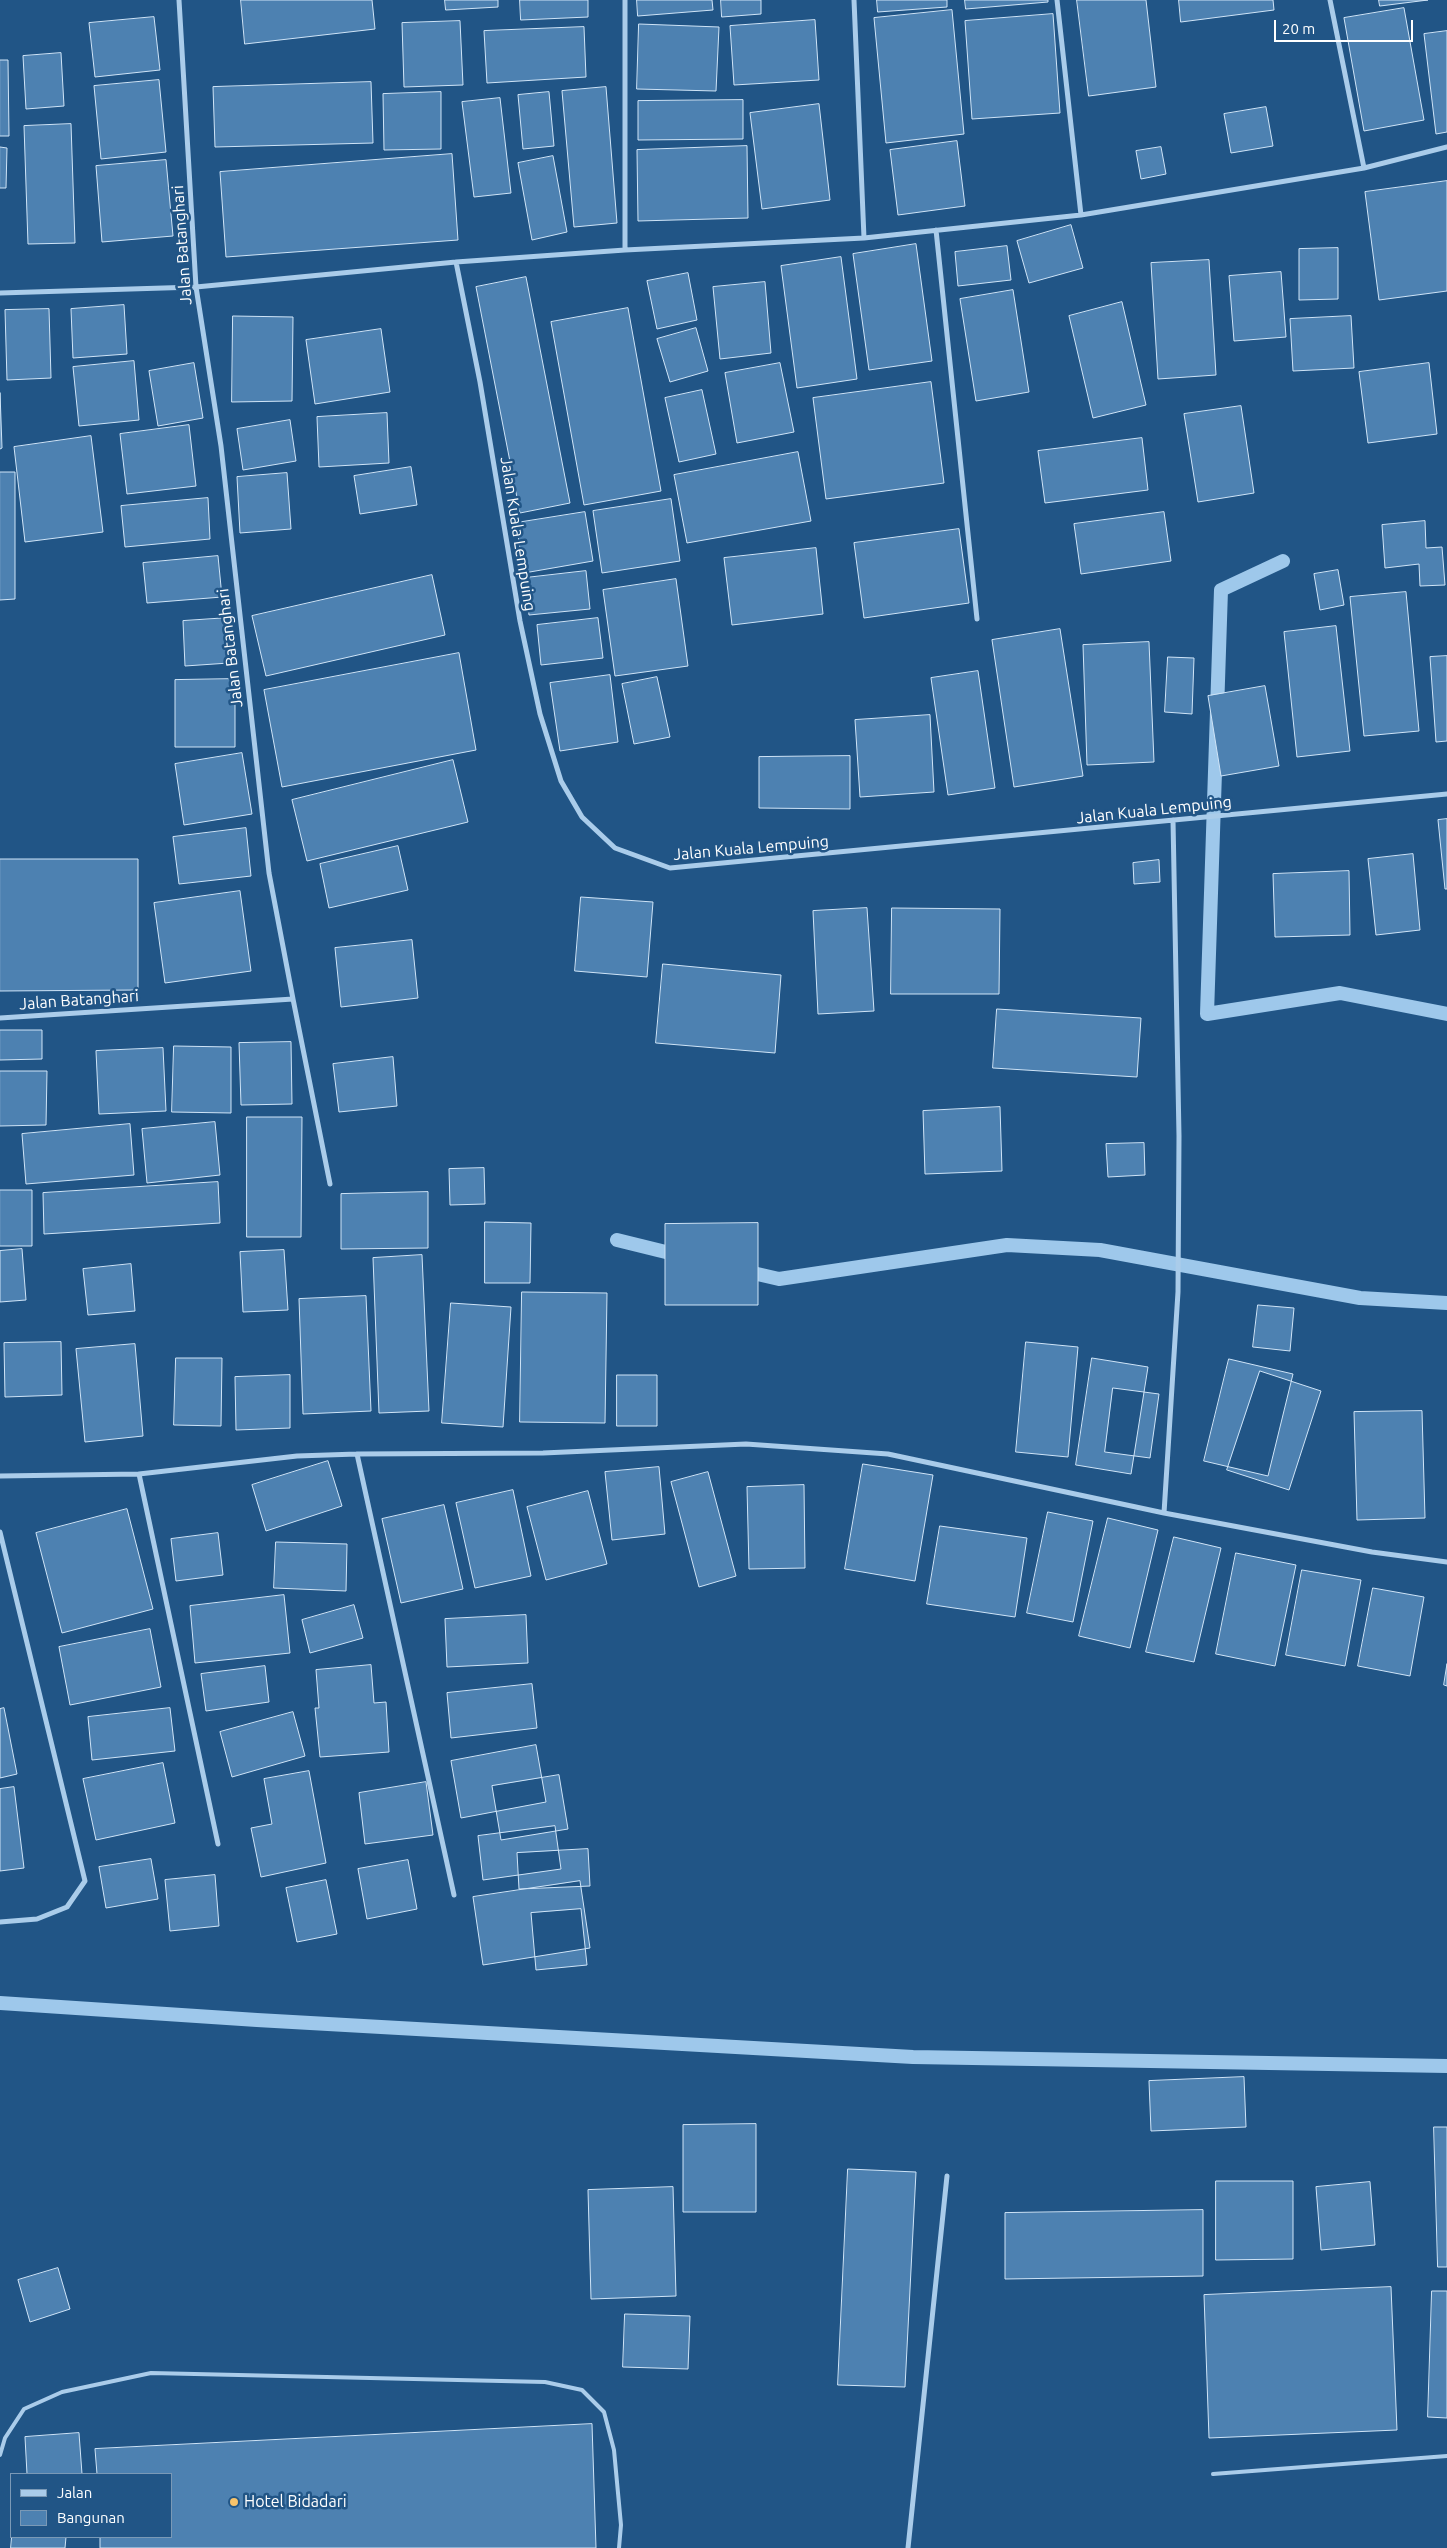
<!DOCTYPE html>
<style>
body{margin:0}
#map{position:relative;width:1447px;height:2548px;overflow:hidden;background:#215586;font-family:Ubuntu,sans-serif}
canvas{display:block}
.legend{position:absolute;left:10px;top:2473px;width:162px;height:65px;box-sizing:border-box;background:#215586;border:1px solid #7a99b6;margin:0;padding:6px 9px;list-style:none;font-size:15px;color:#fff}
.legend li{display:flex;align-items:center;gap:10px;height:25px}
.legend b{width:25px;border:1px solid #7a99b6}
.scale{position:absolute;left:1274px;top:20px;width:139px;height:22px;box-sizing:border-box;border:2px solid #fff;border-top:0;padding-left:6px;font-size:15px;line-height:18px;white-space:nowrap;color:#fff;-webkit-text-stroke:4px #215586;paint-order:stroke}
</style>
<div id="map">
<canvas width="1447" height="2548"></canvas>
<ul class="legend">
<li><b style="height:6px;background:#aaccea"></b>Jalan</li>
<li><b style="height:14px;background:#4d81b1"></b>Bangunan</li>
</ul>
<div class="scale">20 m</div>
</div>
<script>
const c = document.querySelector('canvas').getContext('2d');
c.lineJoin = 'round';
function stroke(path, color, width, dash) { c.strokeStyle = color; c.lineWidth = width; c.lineCap = dash ? 'butt' : 'round'; c.setLineDash(dash || []); c.stroke(path); }
function paint(path, color) { c.fillStyle = color; c.fill(path, 'evenodd'); }
function write(font, color, halo, rows, align = 'center') {
  c.font = font + ' Ubuntu,sans-serif'; c.lineWidth = 5; c.setLineDash([]); c.textBaseline = 'middle'; c.strokeStyle = halo; c.fillStyle = color; for (const [text, x, y, turn = 0] of rows) {
    c.save(); c.translate(x, y); c.rotate((+turn || 0) * Math.PI / 180); c.textAlign = isNaN(turn) ? turn : align; if (halo) c.strokeText(text, 0, 0); c.fillText(text, 0, 0); c.restore();
  }
}
const stream = new Path2D(`
 M1283 561 1221 590 1207 1014 1340 993 1447 1014
 M617 1240 682 1256
 M740 1270 779 1279 1007 1245 1100 1250 1360 1298 1447 1303
 M0 2003 257 2020 913 2057 1447 2066`);
const building = new Path2D(`
 M241 0H372L375 29 245 44Z
 M445 0H498V7L446 10Z
 M520 0H588V17L521 20Z
 M637 0H712L713 10 638 16Z
 M721 0H761V14L722 17Z
 M877 0H947V7L878 12Z
 M965 0H1048V2L966 9Z
 M1077 0H1146L1156 87 1089 96Z
 M1179 0H1273L1274 10 1181 22Z
 M1379 0H1428L1380 6Z
 M1404 8 1424 120 1364 131 1344 18Z
 M952 10 964 134 886 143 874 18Z
 M1053 14 1060 113 972 119 965 21Z
 M154 17 160 70 95 77 89 23Z
 M815 20 819 80 734 85 730 26Z
 M460 21 463 85 404 87 402 23Z
 M639 24 719 27 716 91 637 89Z
 M584 27 586 77 487 83 484 31Z
 M1447 31V132L1436 134 1424 34Z
 M61 53 64 106 26 109 23 56Z
 M0 60H8L9 136H0Z
 M159 80 166 152 101 159 94 86Z
 M371 82 373 143 215 147 213 87Z
 M606 87 617 223 574 227 562 91Z
 M441 92V149L384 150 383 94Z
 M549 92 554 146 523 149 518 95Z
 M500 98 511 193 474 197 462 102Z
 M743 100V139L638 140V101Z
 M819 104 830 200 762 209 750 113Z
 M1266 107 1273 146 1231 153 1224 114Z
 M71 124 75 243 28 244 24 126Z
 M957 141 965 206 898 215 890 150Z
 M747 146 748 218 638 221 637 150Z
 M0 147 7 148 6 188H0Z
 M1161 147 1166 174 1141 179 1136 151Z
 M452 154 458 240 226 257 220 172Z
 M553 156 567 232 532 240 518 163Z
 M166 160 173 236 102 242 96 166Z
 M1447 181V291L1379 300 1365 192Z
 M1071 225 1083 268 1029 283 1017 241Z
 M916 244 932 361 869 370 853 254Z
 M1007 246 1011 280 958 286 955 252Z
 M1338 248V299L1299 300V249Z
 M841 257 857 379 797 388 781 266Z
 M1209 260 1216 375 1158 379 1151 263Z
 M1281 272 1286 337 1234 341 1229 276Z
 M688 273 697 320 657 329 647 281Z
 M526 277 570 503 520 513 476 287Z
 M765 282 771 353 720 359 713 287Z
 M1013 290 1029 392 976 401 960 299Z
 M1122 302 1146 405 1093 418 1069 316Z
 M124 305 127 354 73 358 71 309Z
 M628 308 661 491 584 505 551 322Z
 M49 309 51 378 7 380 5 310Z
 M233 316 293 317 292 401 232 402Z
 M1351 316 1354 368 1293 371 1290 319Z
 M696 328 708 371 670 382 657 339Z
 M381 329 390 392 315 404 306 340Z
 M134 361 139 420 79 426 73 367Z
 M194 363 203 418 158 426 149 371Z
 M780 363 794 432 737 443 725 373Z
 M1429 363 1437 434 1368 443 1359 372Z
 M931 382 944 483 826 499 813 398Z
 M702 390 716 454 679 462 665 398Z
 M0 393 2 448 0 449Z
 M1241 406 1254 493 1198 502 1184 414Z
 M387 413 389 463 319 467 317 417Z
 M290 420 296 461 243 470 237 429Z
 M189 425 196 486 127 494 120 434Z
 M91 436 103 532 25 542 14 447Z
 M1142 438 1148 490 1045 503 1038 451Z
 M798 452 811 521 687 543 674 475Z
 M411 467 417 505 360 514 354 476Z
 M0 472H15V599L0 600Z
 M287 473 291 529 240 533 237 477Z
 M208 498 210 539 125 547 121 506Z
 M671 499 680 561 602 573 593 511Z
 M585 512 593 561 524 573 516 523Z
 M1164 512 1171 561 1081 574 1074 524Z
 M1425 521 1426 548 1442 547 1445 585 1420 586 1419 564 1385 568 1382 525Z
 M959 529 969 603 864 618 854 543Z
 M816 548 823 614 732 625 724 558Z
 M218 556 222 597 147 603 143 563Z
 M1338 570 1344 605 1320 610 1314 574Z
 M586 571 590 609 529 615 525 578Z
 M432 575 445 635 266 676 252 616Z
 M676 579 688 666 615 676 603 590Z
 M1406 592 1419 731 1364 736 1350 597Z
 M228 618 229 663 185 666 183 621Z
 M598 618 603 658 541 665 537 625Z
 M1336 626 1350 751 1297 757 1284 632Z
 M1060 629 1083 776 1014 787 992 640Z
 M1149 642 1154 762 1087 765 1083 645Z
 M459 653 476 750 282 787 264 690Z
 M1447 656V741L1436 742 1430 657Z
 M1168 657 1194 658 1192 714 1165 712Z
 M978 671 995 788 948 795 931 678Z
 M610 675 618 742 560 751 550 683Z
 M657 677 670 737 634 744 622 684Z
 M235 679V747H175V680Z
 M1265 686 1279 766 1221 776 1208 696Z
 M930 715 934 792 860 797 855 720Z
 M242 753 252 814 184 825 175 764Z
 M850 756V809L759 808V757Z
 M453 760 468 822 307 861 292 800Z
 M1447 819V889H1445L1438 820Z
 M246 828 251 876 179 884 173 837Z
 M398 846 408 890 329 908 320 864Z
 M1413 854 1420 930 1376 935 1368 859Z
 M0 859H138V990L0 991Z
 M1159 860 1160 882 1134 884 1133 863Z
 M1349 871 1350 935 1275 937 1273 874Z
 M240 891 251 971 165 983 154 903Z
 M581 897 653 902 647 977 575 971Z
 M867 908 874 1011 818 1014 813 911Z
 M892 908 1000 909 999 994H891Z
 M412 940 418 998 341 1007 335 948Z
 M663 964 781 975 775 1053 656 1043Z
 M997 1009 1141 1018 1137 1077 993 1068Z
 M0 1030H42V1059L0 1060Z
 M291 1042 292 1104 241 1105 239 1043Z
 M174 1046 231 1047V1113L172 1112Z
 M163 1048 166 1111 99 1114 96 1051Z
 M393 1057 397 1106 339 1112 333 1064Z
 M0 1071H47L46 1125 0 1126Z
 M1000 1107 1002 1171 925 1174 923 1111Z
 M247 1117H302L301 1237H247Z
 M215 1122 220 1175 147 1183 142 1129Z
 M130 1124 134 1175 26 1184 22 1134Z
 M1144 1143 1145 1175 1108 1177 1106 1144Z
 M484 1168 485 1204 450 1205 449 1169Z
 M218 1182 220 1223 44 1234 43 1193Z
 M0 1190H32V1246H0Z
 M428 1192V1248L341 1249V1194Z
 M485 1222 531 1223 530 1283H485Z
 M758 1223V1305H665V1224Z
 M22 1249 26 1300 0 1302V1251Z
 M284 1250 288 1310 243 1312 240 1252Z
 M422 1255 429 1411 379 1413 373 1258Z
 M131 1264 135 1311 88 1315 83 1269Z
 M522 1292 607 1293 605 1423 520 1422Z
 M366 1296 371 1411 303 1414 299 1299Z
 M451 1303 511 1307 503 1427 442 1423Z
 M1258 1305 1294 1308 1290 1351 1253 1347Z
 M61 1342 62 1395 5 1397 4 1343Z
 M1026 1342 1078 1347 1068 1457 1016 1452Z
 M135 1344 143 1436 85 1442 76 1349Z
 M176 1358H222L221 1426 174 1425Z
 M1092 1358 1148 1367 1131 1474 1076 1465Z
 M1229 1359 1293 1374 1268 1476 1204 1461Z
 M1260 1371 1321 1391 1289 1490 1227 1470Z
 M290 1375V1428L236 1430 235 1377Z
 M617 1375H657V1426H617Z
 M1113 1388 1159 1394 1150 1458 1105 1452Z
 M1422 1411 1425 1518 1357 1520 1354 1412Z
 M328 1461 342 1506 266 1531 252 1485Z
 M863 1464 933 1475 915 1581 845 1569Z
 M659 1467 665 1534 612 1540 605 1472Z
 M708 1472 736 1576 699 1587 671 1482Z
 M804 1485 805 1568 749 1569 747 1487Z
 M513 1490 531 1576 475 1588 456 1503Z
 M588 1491 607 1564 546 1580 527 1507Z
 M444 1505 463 1589 401 1603 382 1519Z
 M127 1509 153 1609 62 1633 36 1533Z
 M1048 1512 1093 1521 1073 1622 1027 1613Z
 M1108 1518 1158 1530 1130 1648 1079 1636Z
 M940 1526 1027 1538 1015 1617 927 1604Z
 M218 1533 223 1575 176 1581 171 1539Z
 M1174 1537 1221 1548 1194 1662 1146 1652Z
 M276 1542 347 1544 346 1591 274 1588Z
 M1236 1553 1296 1565 1275 1666 1216 1654Z
 M1302 1570 1361 1580 1345 1666 1286 1655Z
 M1373 1588 1424 1597 1410 1676 1358 1666Z
 M284 1595 290 1653 195 1663 190 1606Z
 M354 1605 363 1638 310 1653 302 1620Z
 M526 1615 528 1663 447 1667 445 1619Z
 M150 1629 161 1687 70 1705 59 1647Z
 M1447 1664V1686L1444 1685Z
 M371 1665 374 1703 386 1702 389 1752 320 1757 315 1708H319L316 1670Z
 M265 1666 269 1702 206 1711 201 1674Z
 M532 1684 537 1728 451 1738 447 1693Z
 M4 1708 17 1774 0 1778V1709Z
 M170 1708 175 1751 92 1760 88 1717Z
 M293 1712 305 1756 232 1777 220 1732Z
 M536 1745 546 1802 461 1818 451 1761Z
 M163 1763 175 1823 96 1840 83 1779Z
 M309 1771 326 1863 261 1877 251 1828 272 1824 264 1779Z
 M559 1775 568 1829 501 1840 492 1786Z
 M426 1782 433 1835 365 1844 359 1793Z
 M14 1787 24 1868 0 1871V1789Z
 M555 1826 561 1869 483 1880 478 1836Z
 M588 1849 590 1886 519 1889 517 1853Z
 M151 1859 158 1899 106 1908 99 1867Z
 M408 1860 417 1909 367 1919 358 1869Z
 M215 1875 219 1926 170 1931 165 1880Z
 M326 1880 337 1934 297 1942 286 1888Z
 M580 1881 590 1948 483 1965 473 1897Z
 M581 1909 587 1965 536 1970 531 1913Z
 M1244 2077 1246 2127 1151 2131 1149 2081Z
 M756 2124V2212H683V2125Z
 M1434 2127H1447V2267H1438Z
 M848 2169 916 2172 905 2387 838 2385Z
 M1216 2181H1293V2259L1216 2260Z
 M1370 2182 1375 2245 1321 2250 1316 2187Z
 M673 2187 676 2296 591 2299 588 2190Z
 M1203 2210V2276L1005 2279V2213Z
 M58 2268 70 2309 30 2322 18 2280Z
 M1391 2287 1397 2430 1209 2438 1204 2295Z
 M1432 2291H1447V2418L1428 2417Z
 M625 2314 690 2316 688 2369 623 2367Z
 M592 2424 596 2548H100V2537H171V2474H97L95 2449Z
 M79 2433 82 2474H27L25 2437Z
 M12 2537H66L65 2548H11Z`);
const service = new Path2D(`
 M0 2455 5 2438 24 2409 62 2392 151 2373 545 2382 582 2390 604 2412 614 2450 621 2525 619 2548
 M1213 2474 1447 2456`);
const minor = new Path2D(`
 M854 0 864 238
 M1057 0 1081 215
 M1330 0 1364 168
 M936 230 977 619
 M625 250V0
 M456 262 480 382 520 621 540 714 561 781 582 817 615 848 670 868 1447 794
 M0 293 196 287 456 262 625 250 864 238 1081 215 1364 168 1447 147
 M293 999 330 1184
 M0 1018 293 999 269 873 221 446 196 287 179 0
 M357 1454 454 1895
 M139 1474 218 1844
 M0 1476 139 1474 297 1456 357 1454 543 1453 746 1444 888 1454 1164 1513 1372 1552 1447 1562
 M1164 1513 1178 1292 1179 1136 1173 820
 M0 1532 85 1881 67 1907 37 1919 0 1922
 M908 2548 947 2176`);
const markers = [
 [234,2502,5,"#f7c36b"]
];
const streetNames = [
 ["Jalan Batanghari",182,245,-94],
 ["Jalan Kuala Lempuing",518,534,81],
 ["Jalan Batanghari",230,648,-97],
 ["Jalan Kuala Lempuing",1154,810,-6],
 ["Jalan Kuala Lempuing",751,848,-5],
 ["Jalan Batanghari",79,1000,-4]
];
const poiNames = [
 ["Hotel Bidadari",244,2502]
];
stroke(stream, '#9ec8eb', 14);
paint(building, '#4d81b1');
stroke(building, '#cfe4f7', 1);
stroke(service, '#aaccea', 4);
stroke(minor, '#aaccea', 5);
for (const [x, y, r, color] of markers) { const dot = new Path2D(); dot.arc(x, y, r, 0, 2 * Math.PI); c.fillStyle = color; c.fill(dot); stroke(dot, '#215586', 2); }
write('16px', '#fff', '#215586', streetNames);
write('16px', '#fff', '#215586', poiNames, 'left');
</script>
